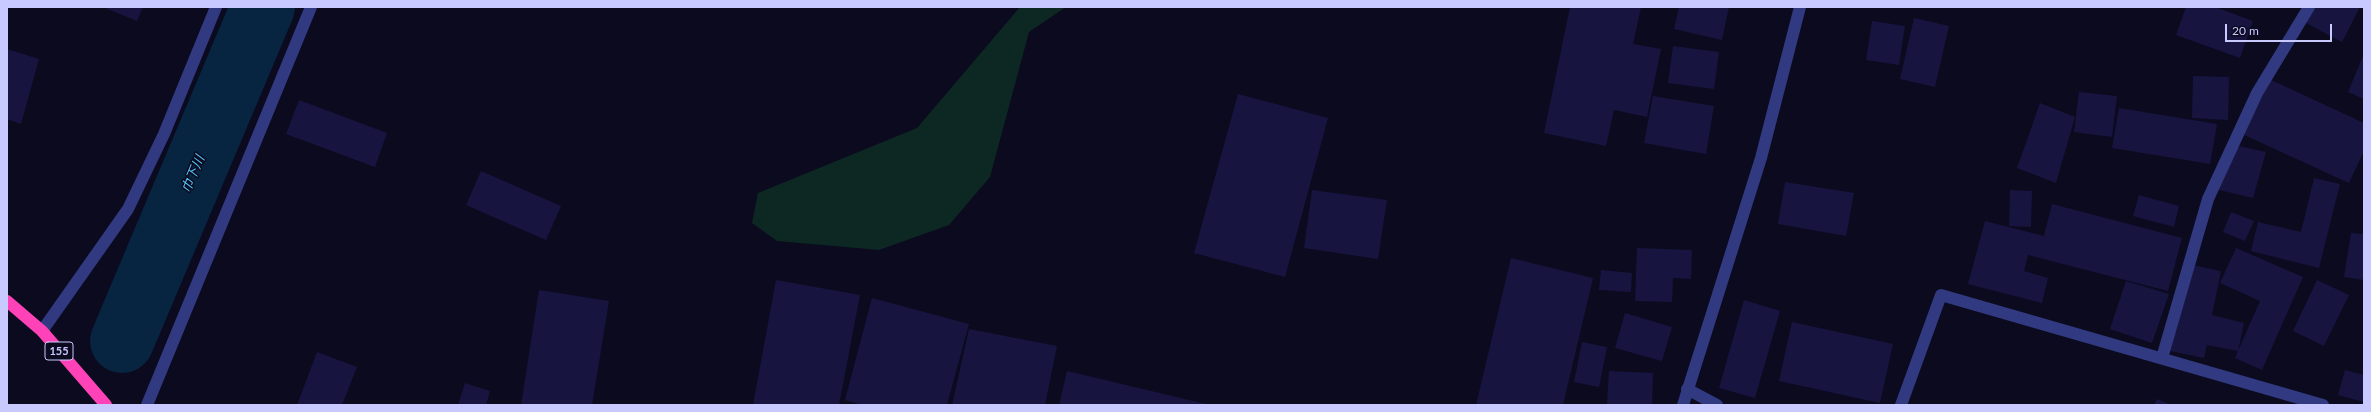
<!DOCTYPE html>
<meta charset="utf-8">
<style>
body{margin:0}
#map{position:relative;width:2371px;height:412px;overflow:hidden;background:#0b0a1e;font-family:Lato,sans-serif}
canvas{display:block}
.frame{position:absolute;inset:0;border:8px solid #c7c9ff;pointer-events:none}
.scale{position:absolute;left:2225px;top:24px;width:107px;height:18px;box-sizing:border-box;border:2px solid #c7c9ff;border-top:0;padding-left:5px;font-size:12px;line-height:14px;white-space:nowrap;color:#c7c9ff;-webkit-text-stroke:3px #0b0a1e;paint-order:stroke}
</style>
<div id="map">
<canvas width="2371" height="412"></canvas>
<div class="frame"></div>
<div class="scale">20 m</div>
</div>
<script>
const c = document.querySelector('canvas').getContext('2d');
c.lineJoin = 'round';
function paint(path, color) { c.fillStyle = color; c.fill(path, 'evenodd'); }
function stroke(path, color, width, dash) { c.strokeStyle = color; c.lineWidth = width; c.lineCap = dash ? 'butt' : 'round'; c.setLineDash(dash || []); c.stroke(path); }
function write(font, color, halo, rows, align = 'center') {
  c.font = font + ' Lato,"Noto Sans JP",sans-serif'; c.lineWidth = 3; c.setLineDash([]); c.textBaseline = 'middle'; c.strokeStyle = halo; c.fillStyle = color; for (const [text, x, y, turn = 0] of rows) {
    c.save(); c.translate(x, y); c.rotate((+turn || 0) * Math.PI / 180); c.textAlign = isNaN(turn) ? turn : align; if (halo) c.strokeText(text, 0, 0); c.fillText(text, 0, 0); c.restore();
  }
}
const green = new Path2D(`
 M1020 7H1066L1029 32 990 177 949 225 879 250 777 241 752 223 758 193 917 128Z`);
const river = new Path2D(`
 M122 341 263 7`);
const building = new Path2D(`
 M103 7H143L137 21Z
 M1570 7H1641L1633 44 1661 49 1647 117 1614 110 1606 146 1544 133Z
 M1679 7H1729L1722 40 1674 29Z
 M2186 7H2215L2253 21 2240 58 2176 35Z
 M2314 7H2360L2342 42 2306 23Z
 M1914 18 1949 26 1935 87 1900 79Z
 M1872 21 1905 26 1899 65 1866 60Z
 M1673 46 1719 52 1714 89 1668 83Z
 M7 49 39 59 21 124 7 119Z
 M2363 56 2364 57V99L2348 92Z
 M2193 76 2229 77 2228 120 2192 118Z
 M2267 78 2364 123V151L2349 183 2242 134Z
 M2079 92 2117 96 2112 137 2074 132Z
 M1238 94 1328 118 1285 277 1194 253Z
 M1653 96 1714 106 1706 154 1644 143Z
 M299 100 387 133 375 167 286 134Z
 M2040 103 2075 117 2056 183 2017 168Z
 M2119 108 2217 124 2210 164 2112 148Z
 M2234 145 2266 152 2253 198 2219 190Z
 M481 171 561 206 546 240 466 205Z
 M2314 178 2340 184 2319 268 2251 251 2258 222 2301 232Z
 M1785 182 1854 193 1846 236 1778 224Z
 M1312 190 1387 200 1378 259 1304 248Z
 M2010 190 2032 191 2031 227 2009 226Z
 M2139 195 2179 206 2174 227 2133 216Z
 M2052 204 2182 238 2168 291 2028 255 2024 271 2048 278 2042 303 1968 284 1985 221 2044 236Z
 M2231 212 2254 221 2245 241 2223 232Z
 M2351 233 2364 234V280L2344 277Z
 M1637 248 1692 250 1691 279 1673 278 1672 302 1635 301Z
 M2236 248 2303 277 2262 370 2235 358 2238 351 2207 345 2204 358 2170 351 2192 265 2221 271 2212 315 2244 323 2238 351 2260 301 2220 283Z
 M1511 258 1593 278 1563 405H1476Z
 M1601 270 1632 273 1631 292 1599 290Z
 M776 280 860 295 839 405H753Z
 M2317 280 2349 295 2324 346 2293 331Z
 M2126 281 2169 294 2152 343 2110 329Z
 M539 290 609 301 592 405H521Z
 M872 298 969 324 947 405H862L845 400Z
 M1744 300 1780 311 1755 398 1719 388Z
 M1625 313 1672 327 1662 361 1615 348Z
 M1792 322 1893 344 1880 403 1779 381Z
 M969 329 1057 346 1045 405H952Z
 M1582 342 1607 347 1599 387 1574 382Z
 M317 352 357 367 342 405H297Z
 M2345 370 2364 375V402L2338 395Z
 M1067 371 1206 404V405H1059Z
 M1609 371 1653 373 1652 405H1607Z
 M465 383 490 391 486 405H458Z
 M2157 399 2171 405H2154Z`);
const street = new Path2D(`
 M42 331 128 209 164 134 216 7
 M2162 358 2208 199 2257 93 2309 7
 M1687 389 1717 405
 M147 405 311 7
 M1683 405 1761 158 1800 7
 M1901 405 1941 295 2323 405`);
const highway = new Path2D(`
 M7 301 42 331 106 405`);
const shields = [
 [59,351,28]
];
const shieldNames = [
 ["155",59,351]
];
const waterNames = [
 ["巾下川",193,174,-67]
];
paint(green, '#0d2823');
stroke(river, '#072440', 64);
paint(building, '#171540');
stroke(street, '#313a81', 12);
stroke(highway, '#ff42b8', 12);
for (const [x, y, w] of shields) { const box = new Path2D(); box.roundRect(x - w / 2, y - 9, w, 18, 3); c.fillStyle = '#0b0a1e'; c.fill(box); stroke(box, '#c7c9ff', 1); }
write('bold 11px', '#c7c9ff', null, shieldNames);
write('italic 13px', '#55c9ff', '#0b0a1e', waterNames);
</script>
